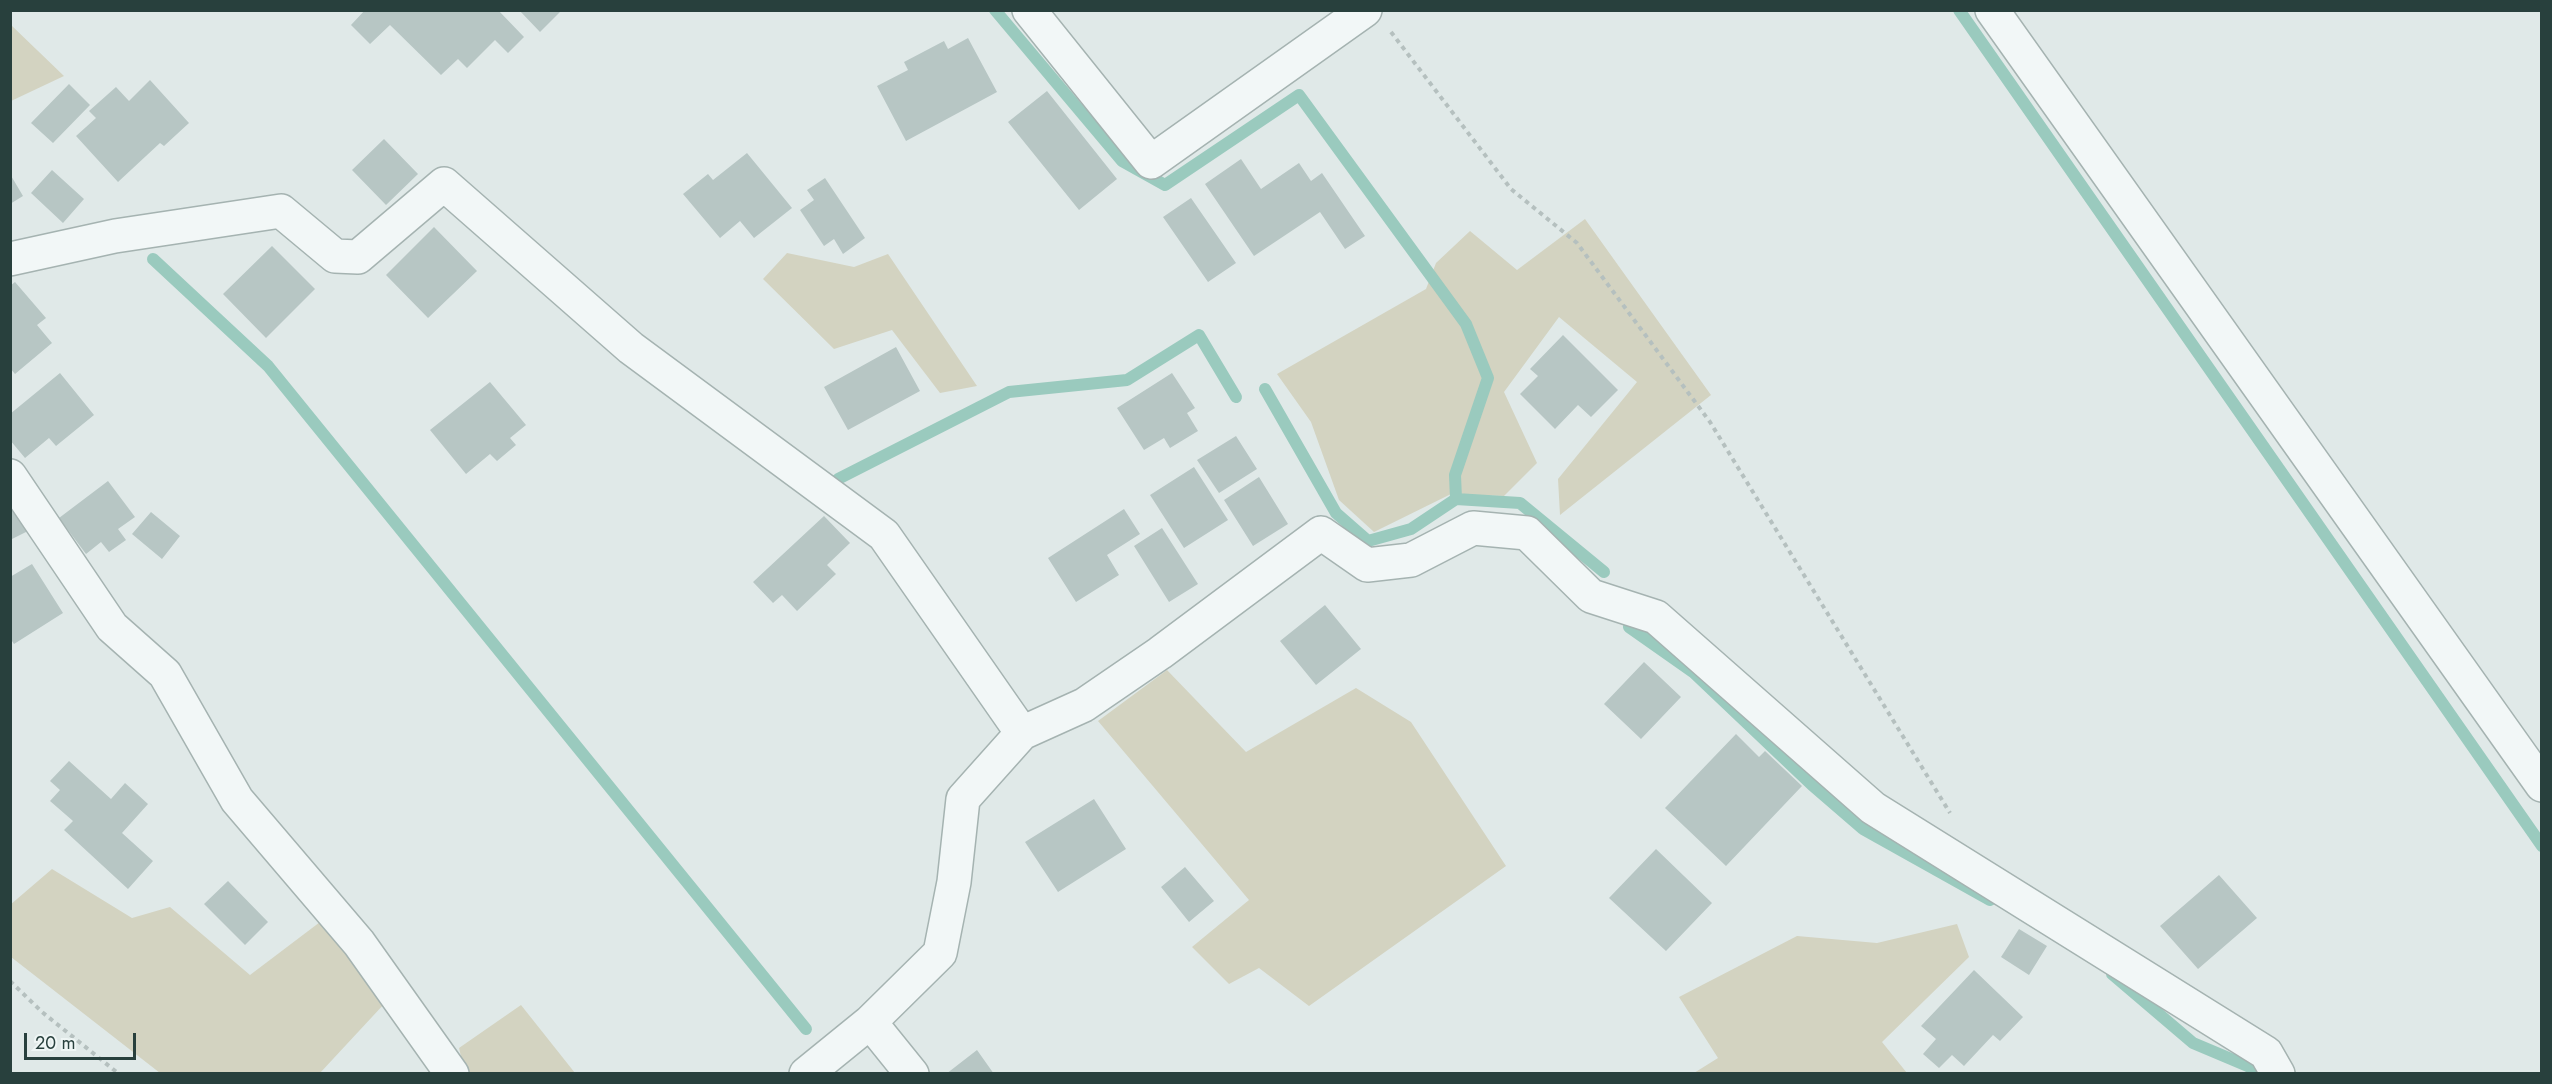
<!DOCTYPE html>
<style>
body{margin:0}
#map{position:relative;width:2552px;height:1084px;overflow:hidden;background:#e0e9e8;font-family:Jost,sans-serif}
canvas{display:block}
.frame{position:absolute;inset:0;border:12px solid #28403d;pointer-events:none}
.scale{position:absolute;left:24px;top:1033px;width:112px;height:27px;box-sizing:border-box;border:3px solid #28403d;border-top:0;padding-left:8px;font-size:18px;line-height:21px;white-space:nowrap;color:#28403d;-webkit-text-stroke:4px #eff6f5;paint-order:stroke}
</style>
<div id="map">
<canvas width="2552" height="1084"></canvas>
<div class="frame"></div>
<div class="scale">20 m</div>
</div>
<script>
const c = document.querySelector('canvas').getContext('2d');
c.lineJoin = 'round';
function paint(path, color) { c.fillStyle = color; c.fill(path, 'evenodd'); }
function stroke(path, color, width, dash) { c.strokeStyle = color; c.lineWidth = width; c.lineCap = dash ? 'butt' : 'round'; c.setLineDash(dash || []); c.stroke(path); }
const green = new Path2D(`
 M11 25 64 76 11 101H10Z
 M1585 219 1711 395 1560 515 1558 479 1637 382 1559 317 1504 392 1537 463 1504 496 1451 494 1374 532 1339 500 1311 422 1277 374 1426 289 1436 263 1470 231 1517 270Z
 M787 253 854 267 888 254 977 386 940 393 892 330 834 349 763 279Z
 M1167 670 1246 752 1356 688 1411 722 1506 866 1309 1006 1259 968 1229 984 1192 947 1249 900 1098 721Z
 M52 869 132 918 170 907 250 975 324 919 385 1003 320 1073H160L11 957 10 905Z
 M1957 924 1969 957 1882 1042 1907 1073H1694L1718 1058 1679 997 1797 936 1877 943Z
 M521 1005 575 1073H465L459 1048Z`);
const stream = new Path2D(`
 M995 10 1122 161 1165 185 1299 95 1466 324 1488 378 1455 475 1456 499 1520 503 1604 572
 M1959 10 2542 846
 M153 259 268 366 806 1029
 M1265 389 1336 513 1368 541 1411 529 1456 499
 M838 479 1009 392 1127 380 1199 335 1236 397
 M1629 627 1693 672 1812 785 1863 829 1990 900
 M2112 974 2193 1043 2250 1067 2253 1074`);
const building = new Path2D(`
 M365 10H498L524 37 508 53 495 40 467 68 458 59 441 75 390 25 370 44 351 25Z
 M519 10H562L540 32Z
 M968 38 997 92 906 141 877 86 908 70 904 62 944 41 948 49Z
 M150 80 189 123 164 146 160 143 118 182 76 136 96 118 89 111 116 87 129 101Z
 M69 84 90 105 53 143 31 123Z
 M1047 91 1117 179 1079 210 1008 122Z
 M384 139 418 174 386 205 352 170Z
 M747 153 792 208 754 238 740 221 720 238 683 194 708 174 713 180Z
 M1241 159 1261 189 1299 163 1311 181 1322 173 1365 236 1345 249 1320 212 1254 256 1205 184Z
 M52 170 84 199 63 223 31 193Z
 M10 174 23 196 10 204Z
 M825 178 865 238 843 254 834 239 824 246 800 210 814 200 807 190Z
 M1191 198 1236 263 1208 282 1163 217Z
 M434 227 477 271 428 318 386 275Z
 M272 246 315 289 266 338 223 294Z
 M15 282 46 318 37 325 52 343 15 374 10 368V286Z
 M1563 335 1618 390 1591 417 1578 405 1555 429 1520 394 1538 376 1530 369Z
 M896 347 920 391 848 430 824 387Z
 M60 373 94 415 56 446 49 438 25 458 10 440V414Z
 M1172 373 1195 408 1187 413 1198 431 1170 448 1164 438 1144 450 1117 408Z
 M490 382 526 425 510 438 516 445 497 461 490 454 466 474 430 430Z
 M1236 436 1257 469 1219 493 1197 460Z
 M1194 467 1228 520 1184 548 1150 495Z
 M1259 477 1288 524 1253 546 1224 500Z
 M108 481 135 517 118 529 126 540 109 552 101 542 86 554 59 518Z
 M10 499 28 531 10 540Z
 M1124 509 1140 534 1107 555 1119 575 1076 602 1048 558Z
 M151 512 180 536 162 559 132 534Z
 M824 516 850 543 827 565 836 574 797 611 782 595 773 603 753 582Z
 M1162 528 1198 584 1169 602 1134 546Z
 M32 564 63 613 14 644 10 638V577Z
 M1325 605 1361 649 1316 685 1280 641Z
 M1644 662 1681 697 1641 739 1604 704Z
 M1736 734 1759 757 1765 751 1802 786 1726 866 1665 808Z
 M69 761 111 799 125 783 148 804 122 833 153 861 128 889 64 830 73 821 50 801 60 790 50 781Z
 M1094 799 1126 849 1058 892 1025 842Z
 M1656 849 1712 903 1666 951 1609 898Z
 M1185 867 1214 901 1189 922 1161 887Z
 M2219 875 2257 918 2198 969 2160 926Z
 M228 881 268 922 245 945 204 904Z
 M2019 929 2047 946 2029 975 2001 957Z
 M1974 970 2023 1017 2000 1041 1993 1035 1964 1066 1952 1055 1939 1068 1923 1054 1936 1039 1921 1026Z
 M977 1050 994 1074H946Z`);
const path = new Path2D(`
 M1391 32 1511 189 1577 243 1710 422 1950 813
 M10 981 42 1012 119 1074`);
const minor = new Path2D(`
 M1029 10 1151 162 1365 10
 M1992 10 2542 785
 M10 259 115 236 281 211 335 256 358 257 444 184 631 348 884 535 1022 733
 M10 476 112 627 165 674 237 800 359 943 452 1074
 M870 1022 912 1074
 M806 1074 870 1022 940 953 954 882 963 799 1022 733 1084 705 1160 653 1321 533 1367 565 1411 560 1473 528 1527 533 1591 596 1656 617 1873 808 2266 1053 2278 1074`);
paint(green, '#d3d3c1');
stroke(stream, '#9acabe', 12);
paint(building, '#b7c6c4');
stroke(minor, '#a5b3b1', 36);
stroke(path, '#b5c0bf', 4, [4.5, 4.5]);
stroke(minor, '#f2f7f7', 33);
</script>
